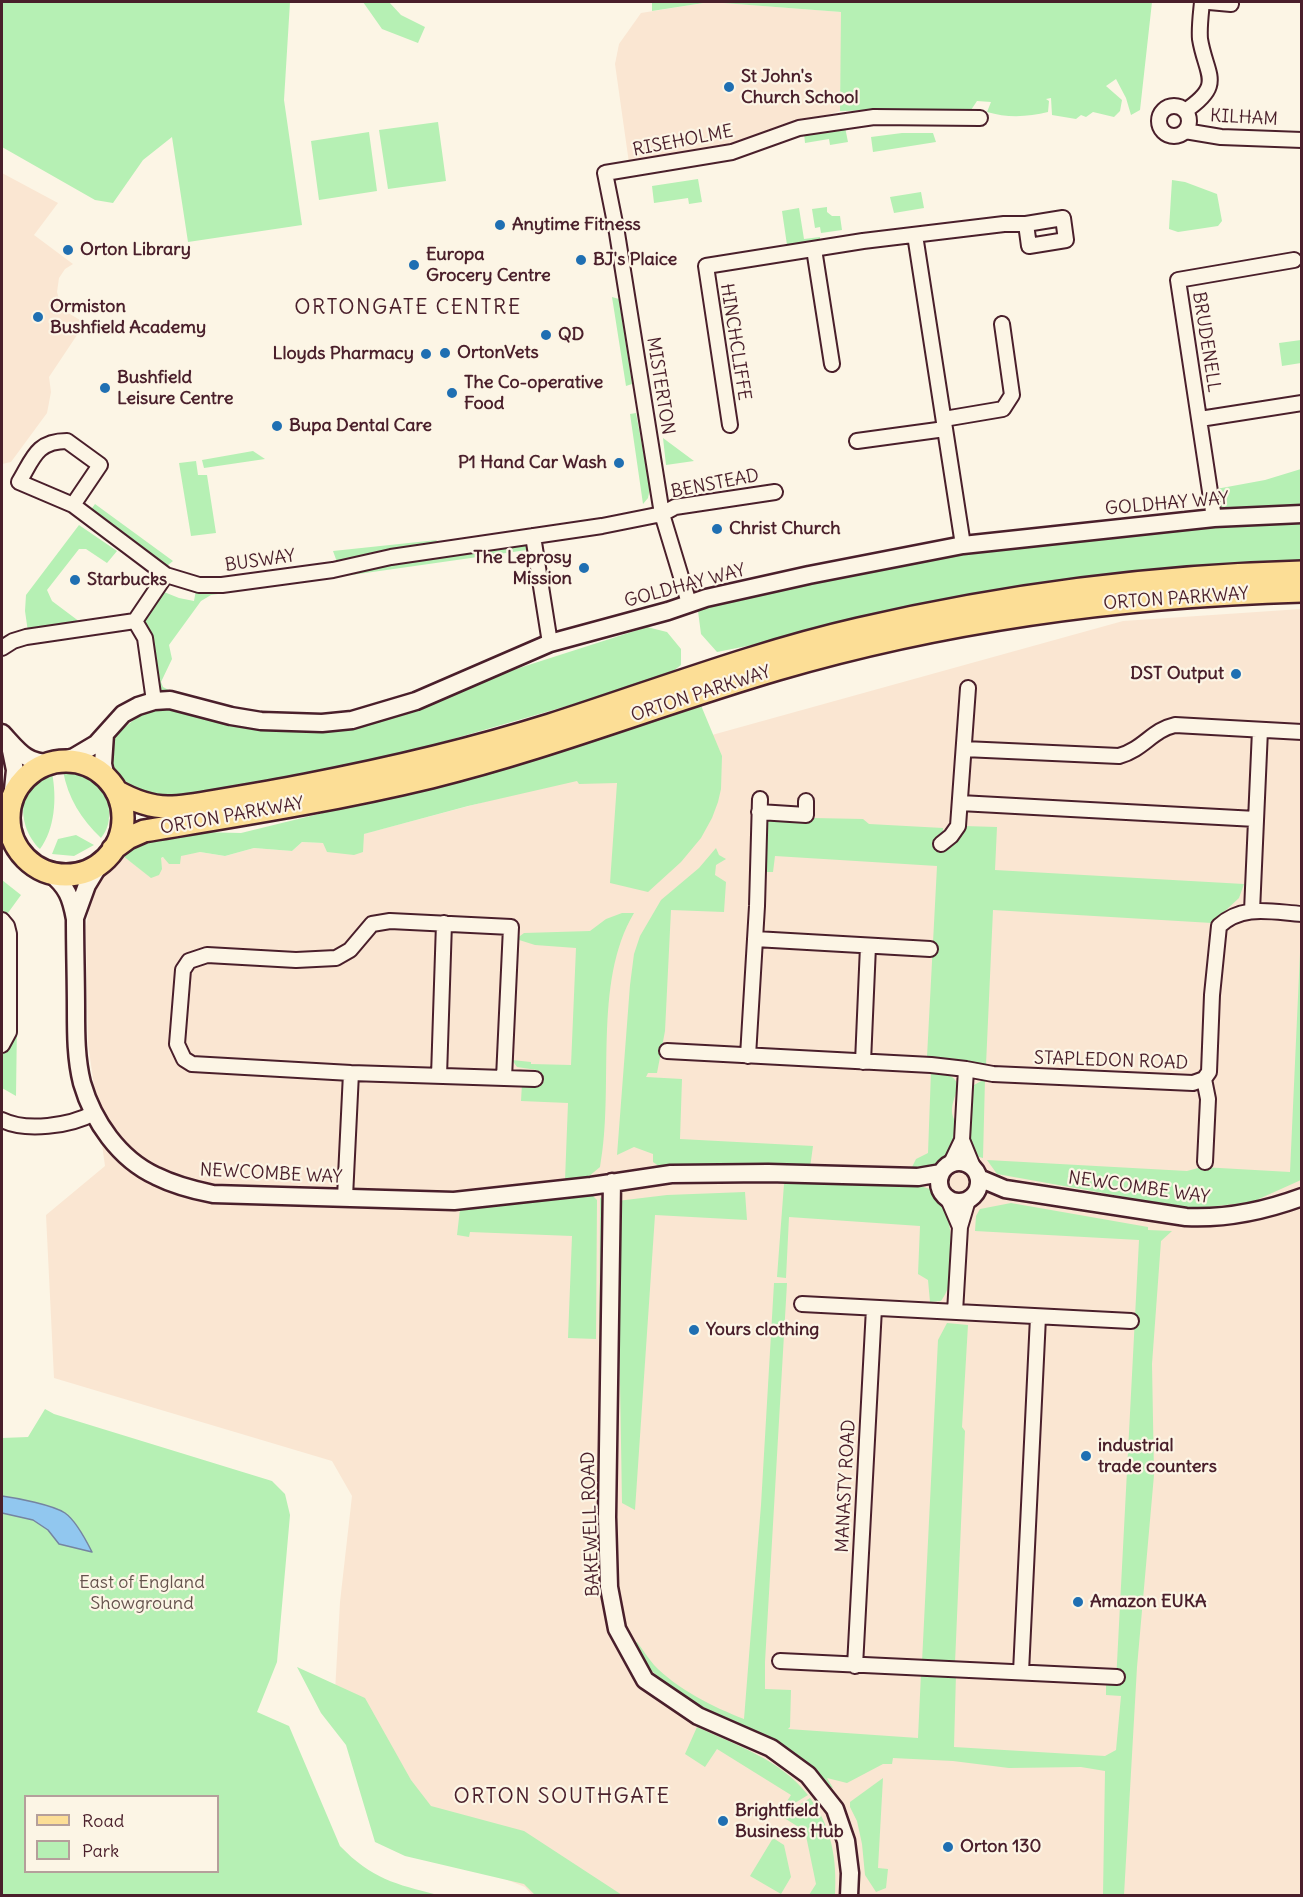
<!DOCTYPE html>
<style>
body{margin:0}
#map{position:relative;width:1303px;height:1897px;overflow:hidden;background:#fcf5e5;font-family:Delius,sans-serif}
canvas{display:block}
.frame{position:absolute;inset:0;border:3px solid #4a1f2b;pointer-events:none}
.legend{position:absolute;left:24px;top:1795px;width:195px;height:78px;box-sizing:border-box;background:#fcf5e5;border:2px solid #b59f9b;margin:0;padding:8px 10px;list-style:none;font-size:18px;color:#4a1f2b}
.legend li{display:flex;align-items:center;gap:12px;height:30px}
.legend b{width:30px;border:2px solid #b59f9b}
</style>
<div id="map">
<canvas width="1303" height="1897"></canvas>
<div class="frame"></div>
<ul class="legend">
<li><b style="height:8px;background:#fcde96"></b>Road</li>
<li><b style="height:16px;background:#b6f0b4"></b>Park</li>
</ul>
</div>
<script>
const c = document.querySelector('canvas').getContext('2d');
c.lineJoin = 'round';
function paint(path, color) { c.fillStyle = color; c.fill(path, 'evenodd'); }
function stroke(path, color, width, dash) { c.strokeStyle = color; c.lineWidth = width; c.lineCap = dash ? 'butt' : 'round'; c.setLineDash(dash || []); c.stroke(path); }
function write(font, color, halo, rows, align = 'center') {
  c.font = font + ' Delius,sans-serif'; c.lineWidth = 4.5; c.setLineDash([]); c.textBaseline = 'middle'; c.strokeStyle = halo; c.fillStyle = color; for (const [text, x, y, turn = 0] of rows) {
    c.save(); c.translate(x, y); c.rotate((+turn || 0) * Math.PI / 180); c.textAlign = isNaN(turn) ? turn : align; if (halo) c.strokeText(text, 0, 0); c.fillText(text, 0, 0); c.restore();
  }
}
const built = new Path2D(`
 M710 2 842 12 840 111 725 146 629 163 615 64 619 44 641 13Z
 M2 173 58 203 34 235 73 264 65 269 59 278 57 292 60 303 65 311 85 323 49 377 51 392 47 413 11 462 2 464Z
 M1301 609V1895H532L525 1887 383 1830 335 1692 340 1602 352 1496 332 1461 54 1378 46 1215 105 1166 88 1043 86 927 92 893 117 860 123 856 151 877 160 858 200 852 225 856 254 848 292 851 302 842 323 843 363 852V834L703 744 712 735 1123 621Z`);
const green = new Path2D(`
 M2 2H290L284 100 302 225 188 242 172 137 143 160 113 203 95 200 2 147Z
 M363 2H389L401 15 425 27 418 43 382 29Z
 M652 2H1152L1140 110 1131 115 1126 98 1116 79 1106 86 1122 100 1120 111 1114 117 1093 112 1086 117 1081 115 1076 119 1052 115 1051 98 1046 99 1049 101 1048 112C1028 117 1007 118 987 112L991 102 977 101 969 113 949 109 840 111 841 12 710 2 652 11Z
 M438 122 446 181 388 189 379 130Z
 M845 127 848 142 830 145 829 139 805 143 804 133Z
 M369 132 377 191 319 200 311 141Z
 M902 133H933L936 142 873 152 871 137Z
 M698 179 702 202 689 204 688 198 654 203 652 186Z
 M1172 180 1185 182 1217 194 1222 221 1218 226 1178 232 1169 229Z
 M921 192 924 208 894 213 890 197Z
 M827 207V212L832 216H840L842 230 821 233 820 227 815 228 812 209Z
 M799 208 804 239 820 237V241L787 245 782 211Z
 M612 297 619 299 632 384 626 386Z
 M1301 340V363L1282 366 1279 343Z
 M636 413 650 488 648 498 643 504 630 414Z
 M663 438 694 461 666 465Z
 M253 451 265 459 204 468 202 460Z
 M196 461 198 475H207L216 533 191 536 179 463Z
 M1301 469V509L1222 510 1218 506 1216 489 1265 480Z
 M95 504 173 561 167 566 90 511Z
 M1301 522V564L1255 563 1163 569 1089 578 717 652 701 634 698 611 809 575 963 545Z
 M79 525 117 551 107 563 86 549H79L47 590 52 601 80 622 28 632 25 611 26 595Z
 M437 540 432 547 337 562 333 551Z
 M527 544V550L211 595 201 601 169 645 172 659 161 682 163 687 176 694 162 697 154 687 141 625 164 592 179 598 194 601 196 590 213 592Z
 M647 627 667 632 681 649V665L664 678 366 764 160 798 132 787 113 770 107 742 147 709 170 707 216 721 316 732 420 708 463 686Z
 M700 703 722 756 721 789 718 802 712 818 701 838 681 862 648 892 610 883 617 783 579 784 577 781 468 806 364 834 363 852 354 855 327 852 323 843 302 842 292 851 254 848 225 856 200 852 181 856 180 864H169L163 857 161 858 162 869 159 875 151 878 123 856 137 842 197 832 241 833 396 795Z
 M72 770C79 773 88 774 94 780 110 794 115 822 101 838 81 819 68 798 63 771Z
 M52 773C57 798 55 829 40 849 17 827 15 784 52 773Z
 M764 817 863 819 869 824 943 828 942 849 954 843 964 826 997 827 995 870 1244 884 1239 898 1212 923 993 910 986 1065 957 1059 927 1057 937 866 775 856 773 872H761Z
 M76 835 94 845 74 856 52 854 58 839Z
 M716 848 719 855 726 859 716 865 715 875 726 882 724 912 671 910 665 1031 657 1073H648L646 1077 682 1079 680 1139 813 1146 810 1168 663 1169 653 1162V1154L634 1147 617 1155 630 985 634 954 640 936 661 900 699 868Z
 M2 880 21 895 5 917 2 915Z
 M622 913H634C592 983 615 1088 600 1167L588 1177 565 1180 568 1103 521 1101 522 1083 536 1082 537 1070 517 1067 512 1060 531 1062V1064L571 1065 576 948 535 945 516 939 524 933 590 931 606 919Z
 M1301 931V1180L1252 1202 1208 1207H1181L997 1174 987 1160 1187 1171 1202 1167 1290 1172Z
 M16 1022H17L16 1096 2 1088V1050Z
 M931 1071C982 1078 940 1100 956 1122 949 1164 950 1160 910 1171L916 1159 928 1153Z
 M985 1079 983 1158 975 1156 969 1132 971 1091 974 1085Z
 M797 1179C822 1180 925 1178 938 1194 947 1206 951 1229 951 1243 951 1263 954 1284 941 1301L930 1302 928 1280 918 1274 920 1226 789 1217 786 1278 777 1277 784 1184Z
 M745 1192 747 1220 655 1215 635 1510 622 1503 617 1201 667 1195Z
 M587 1195 593 1196 597 1200 596 1339 568 1338 572 1236 470 1232 469 1237 457 1235 460 1209 468 1205Z
 M600 1197 605 1204 603 1402H599Z
 M1011 1203 1148 1227V1230L1172 1231 1161 1241 1152 1364 1154 1475 1137 1667 1124 1895H1103L1105 1771 1081 1767 1009 1768 953 1761 893 1758 892 1764H883L847 1783 827 1778 833 1788 826 1786 777 1743 705 1708 663 1682 649 1668 635 1644 637 1642C643 1650 648 1658 654 1665 677 1689 713 1707 744 1719L761 1505 774 1283H787L765 1662V1689L791 1690 790 1727 788 1729 918 1738 921 1673 956 1674 954 1747 1105 1756 1116 1750 1121 1696 1106 1695V1682H1116L1139 1240 975 1231 976 1216 980 1209Z
 M947 1323 968 1325 962 1427 965 1431 955 1663 922 1662 938 1340Z
 M45 1409 54 1414 272 1481 285 1494 290 1515 277 1662 257 1712 289 1726 340 1846C372 1879 395 1884 438 1895H2V1438L28 1437ZM26 1796H218V1872H26Z
 M297 1667 365 1698 411 1780 431 1806 524 1831 622 1895H535L524 1884 405 1856 375 1842 346 1745 321 1713Z
 M697 1727C736 1745 781 1760 808 1795L780 1812 791 1795 717 1749 705 1767 685 1754Z
 M883 1778 878 1868 888 1869 886 1888 876 1892 865 1875 862 1844 857 1821 850 1807V1802Z
 M810 1798C832 1827 837 1860 835 1895H809L816 1884 805 1831 781 1816Z
 M773 1838 784 1845 791 1877 781 1894 750 1876Z`);
const water = new Path2D(`
 M2 1496C17 1498 53 1505 65 1513 75 1520 86 1540 92 1552L59 1544 48 1530 33 1520 2 1513Z`);
const minor = new Path2D(`
 M1209 2 1231 4
 M1159 121a15 15 0 1 1 30 0a15 15 0 1 1-30 0Z
 M1185 111C1225 84 1206 76 1200 39 1199 27 1201 13 1202 2
 M1185 131 1221 137 1302 140
 M915 235 963 545
 M814 249 832 364
 M944 419 1003 409 1012 395 1002 324
 M1200 419 1302 403
 M730 425 706 266 863 241 1004 224H1026L1063 218 1066 240 1029 246 1026 224
 M857 441 945 429
 M73 505 100 465 67 441C36 441 33 459 19 482L73 505 166 575 199 585H222L333 570 391 557 602 526 662 514 675 507 775 492
 M1214 518 1178 280 1294 260
 M533 536 550 643
 M689 603 662 514 617 233 605 173 732 152 799 128 874 117 980 118
 M135 621 145 638 154 701
 M2 648 13 641 26 637 135 621 166 575
 M964 749 1119 756C1144 749 1152 730 1175 725L1302 732
 M960 803 1256 819
 M759 812 806 815V801
 M941 844 951 836 958 826 968 688
 M1252 911 1260 730
 M2 920 7 926 9 934V1032L2 1045
 M755 939 930 949
 M667 1051 931 1065 966 1069
 M748 1056 757 906 760 799
 M863 1062 868 946
 M439 1076 444 923
 M504 1078 511 927 390 921 372 924 350 950 336 958 296 960 207 955 189 961 183 970 177 1044 184 1059 192 1064 351 1073 535 1079
 M1204 1079 1208 1099 1205 1162
 M2 1120C26 1132 70 1126 94 1113
 M962 1140 973 1167
 M951 1163 962 1140 966 1069 993 1074 1193 1083 1204 1079 1209 1072 1212 995 1219 926C1243 904 1271 912 1302 914
 M345 1197 351 1073
 M948 1199 960 1227
 M802 1304 1131 1321
 M955 1312 960 1227 968 1200
 M780 1661 1117 1677
 M855 1666 874 1308
 M1021 1672 1038 1317`);
const tertiary = new Path2D(`
 M2 733C18 750 26 764 52 763
 M105 734 103 764 106 778
 M9 741 15 770 12 799
 M61 761 74 757 96 744 123 714 138 706 154 701 170 700 231 716 261 721 322 723 352 720 416 701 550 643 668 611 706 598 809 575 963 545 1214 518 1302 514
 M50 873C67 887 71 897 75 919 75 949 76 980 76 1010 76 1034 76 1059 82 1083 93 1121 119 1159 156 1176 174 1185 193 1190 213 1194L454 1201 591 1186 671 1174 768 1173 918 1177 941 1173
 M75 918 87 885 101 862
 M939 1182a20 20 0 1 1 40 0a20 20 0 1 1-40 0Z
 M979 1178 1005 1189 1186 1217C1226 1219 1264 1211 1302 1197
 M612 1182 607 1517 609 1587 617 1629 645 1680 698 1716 771 1748 808 1775 835 1809 846 1841 850 1873 849 1896`);
const primary = new Path2D(`
 M9 818a57 57 0 1 1 114 0a57 57 0 1 1-114 0Z
 M116 791C132 800 149 807 168 807 184 807 200 804 216 801 246 796 276 791 306 785 389 769 470 750 550 725 653 692 754 653 859 629 1005 595 1152 576 1302 572
 M113 849 128 838 144 831C240 815 336 800 431 777 549 748 662 703 778 669 949 619 1124 596 1302 591`);
const markers = [
 [729,87,6,"#1f6fb2"],
 [500,225,6,"#1f6fb2"],
 [68,250,6,"#1f6fb2"],
 [581,260,6,"#1f6fb2"],
 [414,265,6,"#1f6fb2"],
 [38,317,6,"#1f6fb2"],
 [546,335,6,"#1f6fb2"],
 [445,353,6,"#1f6fb2"],
 [426,354,6,"#1f6fb2"],
 [105,388,6,"#1f6fb2"],
 [452,393,6,"#1f6fb2"],
 [277,426,6,"#1f6fb2"],
 [619,463,6,"#1f6fb2"],
 [717,529,6,"#1f6fb2"],
 [584,568,6,"#1f6fb2"],
 [75,580,6,"#1f6fb2"],
 [1236,674,6,"#1f6fb2"],
 [694,1330,6,"#1f6fb2"],
 [1086,1456,6,"#1f6fb2"],
 [1078,1602,6,"#1f6fb2"],
 [723,1821,6,"#1f6fb2"],
 [948,1847,6,"#1f6fb2"]
];
const poiNames = [
 ["St John's",741,77],
 ["Church School",741,98],
 ["Anytime Fitness",512,225],
 ["Orton Library",80,250],
 ["Europa",426,255],
 ["Grocery Centre",426,276],
 ["BJ's Plaice",593,260],
 ["Ormiston",50,307],
 ["Bushfield Academy",50,328],
 ["QD",558,335],
 ["OrtonVets",457,353],
 ["Lloyds Pharmacy",414,354,"right"],
 ["Bushfield",117,378],
 ["Leisure Centre",117,399],
 ["The Co-operative",464,383],
 ["Food",464,404],
 ["Bupa Dental Care",289,426],
 ["P1 Hand Car Wash",607,463,"right"],
 ["Christ Church",729,529],
 ["The Leprosy",572,558,"right"],
 ["Mission",572,579,"right"],
 ["Starbucks",87,580],
 ["DST Output",1224,674,"right"],
 ["Yours clothing",706,1330],
 ["industrial",1098,1446],
 ["trade counters",1098,1467],
 ["Amazon EUKA",1090,1602],
 ["Brightfield",735,1811],
 ["Business Hub",735,1832],
 ["Orton 130",960,1847]
];
const streetNames = [
 ["KILHAM",1244,118,3],
 ["RISEHOLME",683,141,-11],
 ["HINCHCLIFFE",735,342,81],
 ["BRUDENELL",1206,342,81],
 ["MISTERTON",660,386,81],
 ["BENSTEAD",715,484,-11],
 ["GOLDHAY WAY",1167,504,-5],
 ["BUSWAY",260,561,-8],
 ["GOLDHAY WAY",685,586,-15],
 ["ORTON PARKWAY",1176,599,-4],
 ["ORTON PARKWAY",701,694,-18],
 ["ORTON PARKWAY",232,816,-10],
 ["STAPLEDON ROAD",1111,1061,2],
 ["NEWCOMBE WAY",271,1174,3],
 ["NEWCOMBE WAY",1139,1188,8],
 ["MANASTY ROAD",846,1486,-87],
 ["BAKEWELL ROAD",591,1524,-92]
];
const parkNames = [
 ["East of England",142,1583],
 ["Showground",142,1604]
];
const quarterNames = [
 ["ORTONGATE CENTRE",408,308],
 ["ORTON SOUTHGATE",562,1797]
];
paint(built, '#fae6d2');
paint(green, '#b6f0b4');
paint(water, '#91c7ef');
stroke(water, '#7584a1', 1.5);
stroke(minor, '#4a1f2b', 18);
stroke(tertiary, '#4a1f2b', 21);
stroke(primary, '#4a1f2b', 26);
stroke(minor, '#fcf5e5', 14);
stroke(tertiary, '#fcf5e5', 16);
stroke(primary, '#fcde96', 21);
for (const [x, y, r, color] of markers) { const dot = new Path2D(); dot.arc(x, y, r, 0, 2 * Math.PI); c.fillStyle = color; c.fill(dot); stroke(dot, '#fcf5e5', 2); }
write('bold 18px', '#4a1f2b', '#fcf5e5', poiNames, 'left');
write('18px', '#4a1f2b', '#fcf5e5', streetNames);
write('18px', '#65534d', '#fcf5e5', parkNames);
c.letterSpacing = '1.5px';
write('21px', '#4a1f2b', '#fcf5e5', quarterNames);
c.letterSpacing = '0px';
</script>
